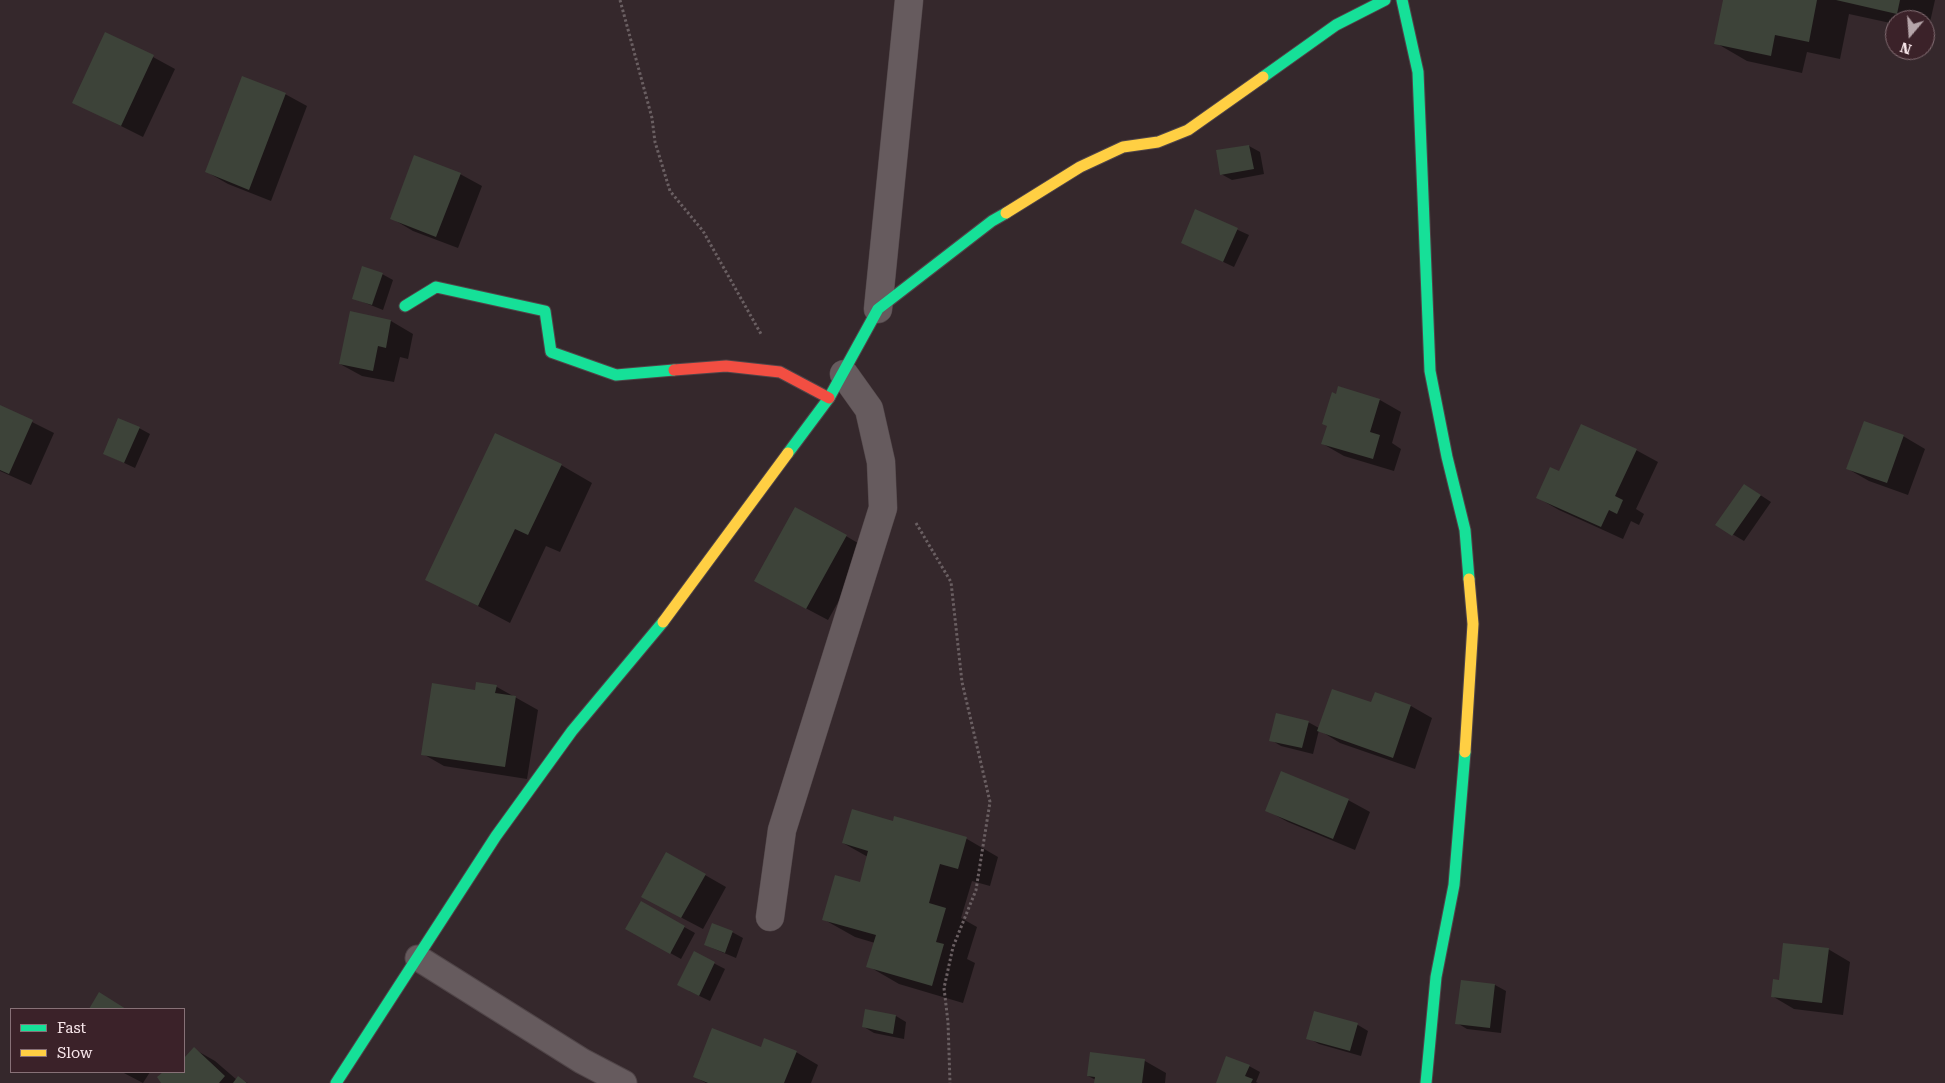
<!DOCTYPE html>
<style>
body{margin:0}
#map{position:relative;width:1945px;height:1083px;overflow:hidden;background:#35282c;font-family:"Roboto Serif",serif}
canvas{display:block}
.legend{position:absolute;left:10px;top:1008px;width:175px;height:65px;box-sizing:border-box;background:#3b2229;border:1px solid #877177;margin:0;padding:6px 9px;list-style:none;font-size:15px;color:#fae8ec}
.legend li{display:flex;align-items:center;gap:10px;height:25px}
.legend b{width:25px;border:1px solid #877177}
.north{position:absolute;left:1885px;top:10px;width:50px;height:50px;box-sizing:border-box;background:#3b2229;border:1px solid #877177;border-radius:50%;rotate:198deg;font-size:14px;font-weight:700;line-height:20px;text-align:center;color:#fae8ec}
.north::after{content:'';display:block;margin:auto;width:18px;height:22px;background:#b5a5a9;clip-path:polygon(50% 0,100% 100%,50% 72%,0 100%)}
</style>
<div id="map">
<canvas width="1945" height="1083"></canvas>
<ul class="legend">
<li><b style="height:6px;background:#16e098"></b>Fast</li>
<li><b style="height:6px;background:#ffcf43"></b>Slow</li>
</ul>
<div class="north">N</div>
</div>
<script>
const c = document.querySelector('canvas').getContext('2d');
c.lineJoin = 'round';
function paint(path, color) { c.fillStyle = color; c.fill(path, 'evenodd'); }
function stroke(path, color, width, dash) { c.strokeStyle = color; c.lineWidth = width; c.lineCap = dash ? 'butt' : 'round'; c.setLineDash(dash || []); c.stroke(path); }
const shadow = new Path2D(`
 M1724 0H1935L1928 31 1925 30V20H1895V24L1849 14 1840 59 1807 52 1802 73 1747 61 1716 43Z
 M153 57 175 69 143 137 73 102Z
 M285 94 307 106 271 201 228 184 207 172Z
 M1249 146 1260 152 1264 174 1232 180 1221 174Z
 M460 174 482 186 458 248 413 231 391 218Z
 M1196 211 1249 235 1234 267 1183 243Z
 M382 274 393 280 383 310 353 298Z
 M351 313 391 321 413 334 408 359 400 357 394 382 362 376 340 364Z
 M1337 395 1380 400 1401 412 1392 443 1401 449 1394 471 1344 456 1323 444Z
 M0 406 54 433 31 485 0 471Z
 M139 428 150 434 135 468 105 454Z
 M1903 436 1925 449 1908 495 1869 481 1848 469Z
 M1636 450 1658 462 1636 509 1644 514 1639 525 1631 521 1623 539 1559 510 1538 498 1560 473Z
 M561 465 592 483 560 552 546 546 510 623 427 579Z
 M1745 485 1771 502 1744 541 1717 525Z
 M846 536 868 549 828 620 777 593Z
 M477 684 497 687 538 710 527 779 444 766 423 754 476 691Z
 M1376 693 1411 706 1432 718 1415 769 1340 743 1319 730 1313 754 1281 746 1271 740 1308 722 1319 728 1372 704Z
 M1348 800 1370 812 1355 850 1288 822 1266 810Z
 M895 818 967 839 998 857 990 886 972 881 961 918 977 927 967 959 975 963 963 1003 899 984 868 966 875 943 855 937 823 919 861 883 868 857 843 843 894 822Z
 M705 875 726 887 703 929 665 909Z
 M641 903 695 933 681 959 627 929Z
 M732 932 743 938 736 958 705 945Z
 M1828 949 1850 962 1843 1015 1794 1009 1772 996 1780 981Z
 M694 953 725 969 710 1001 689 991Z
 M1462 981 1495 985 1506 991 1501 1033 1467 1029 1457 1023Z
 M1315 1012 1358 1025 1368 1031 1361 1056 1319 1044 1308 1038Z
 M896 1016 906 1022 904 1039 874 1033 864 1027Z
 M194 1049 215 1061 237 1080 238 1078 248 1083H163L159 1077 164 1072H184V1060Z
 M761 1049 796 1052 818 1065 811 1083H706L695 1077Z
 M1145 1061 1166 1073 1165 1083H1096V1080L1088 1076Z
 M1249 1066 1260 1072 1256 1082 1258 1083H1217Z
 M122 1072H150L143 1083Z`);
const building = new Path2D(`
 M1723 0H1817L1809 42 1775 35 1771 56 1714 44Z
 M1836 0H1900L1897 14Z
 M105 32 154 55 121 126 72 103Z
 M242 76 286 93 249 190 205 172Z
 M1249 145 1254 169 1220 175 1216 150Z
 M414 155 461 173 436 237 390 219Z
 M1195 209 1238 228 1223 262 1181 243Z
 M362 266 383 273 372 305 352 299Z
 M350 311 391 320 386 348 378 346 373 371 339 364Z
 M1338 386 1380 399 1370 432 1380 435 1373 459 1321 444 1327 426 1322 424 1332 392 1336 394Z
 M0 405 33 420 9 474 0 470Z
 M118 418 140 427 124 463 103 454Z
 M1864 421 1904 435 1887 483 1846 469Z
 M1581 424 1637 449 1615 496 1623 500 1617 514 1609 510 1601 527 1536 498 1550 467 1559 471Z
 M495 433 562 464 528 535 515 529 478 606 425 580Z
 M1744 484 1761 495 1732 536 1715 525Z
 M795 507 847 535 806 609 754 581Z
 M476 682 497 685 495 693 516 696 505 767 421 755 432 683 475 690Z
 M1332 689 1371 702 1375 692 1411 705 1393 758 1317 731Z
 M1276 713 1309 721 1302 748 1269 741Z
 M1281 771 1349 799 1333 839 1265 811Z
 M852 809 893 821 894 816 967 837 958 869 940 864 929 903 946 908 936 942 944 944 932 986 866 967 876 935 822 920 835 875 860 882 868 851 842 843Z
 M666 852 706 874 681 918 641 897Z
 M641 901 685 926 670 954 625 929Z
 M712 923 733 931 725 953 704 945Z
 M1783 943 1829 948 1822 1003 1771 997 1773 979 1779 980Z
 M694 951 715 962 699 996 677 985Z
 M1461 980 1495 984 1490 1028 1455 1024Z
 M99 992 126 1009H89Z
 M865 1009 896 1015 893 1034 862 1027Z
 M1314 1011 1358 1023 1350 1051 1306 1039Z
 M712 1028 761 1047 764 1038 797 1051 784 1083H708L693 1077Z
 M194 1047 225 1076 219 1083H161L157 1077 163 1072H184V1058Z
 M1090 1052 1145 1059 1142 1083H1094L1095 1077 1087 1076Z
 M1226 1056 1250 1065 1245 1076 1253 1079 1251 1083H1216Z
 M238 1076 247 1083H233Z`);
const path = new Path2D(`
 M620 0 652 118 655 142 670 191 703 231 761 334
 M916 523 951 582 962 682 990 802 976 890 953 947 944 988 948 1022 950 1083`);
const lane = new Path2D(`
 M418 958 582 1061 624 1083`);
const street = new Path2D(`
 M878 309 909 0
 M770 917 782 830 883 508 881 462 869 409 844 374`);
const fast = new Path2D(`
 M1402 0 1418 72 1430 371 1447 457 1465 530 1469 579
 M1263 77 1336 25 1385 0
 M405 306 436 287 545 311 551 352 616 375 674 370
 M788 453 829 398 878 309 992 221 1006 213
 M336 1083 496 836 572 731 663 622
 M1426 1083 1436 977 1454 885 1465 752`);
const slow = new Path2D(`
 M1006 213 1080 167 1123 147 1158 142 1188 130 1263 77
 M663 622 788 453
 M1465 752 1473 624 1469 579`);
const jam = new Path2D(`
 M674 370 726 366 780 372 829 398`);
paint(shadow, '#0007');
paint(building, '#3d4339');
stroke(lane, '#504548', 27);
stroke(street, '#504548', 29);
stroke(fast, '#504548', 13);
stroke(slow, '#504548', 13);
stroke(jam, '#504548', 13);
stroke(path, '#6a5f62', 3, [2.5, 2.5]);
stroke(lane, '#665b5e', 25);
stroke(street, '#665b5e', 28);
stroke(fast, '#16e098', 11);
stroke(slow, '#ffcf43', 11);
stroke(jam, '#f24e42', 11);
</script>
